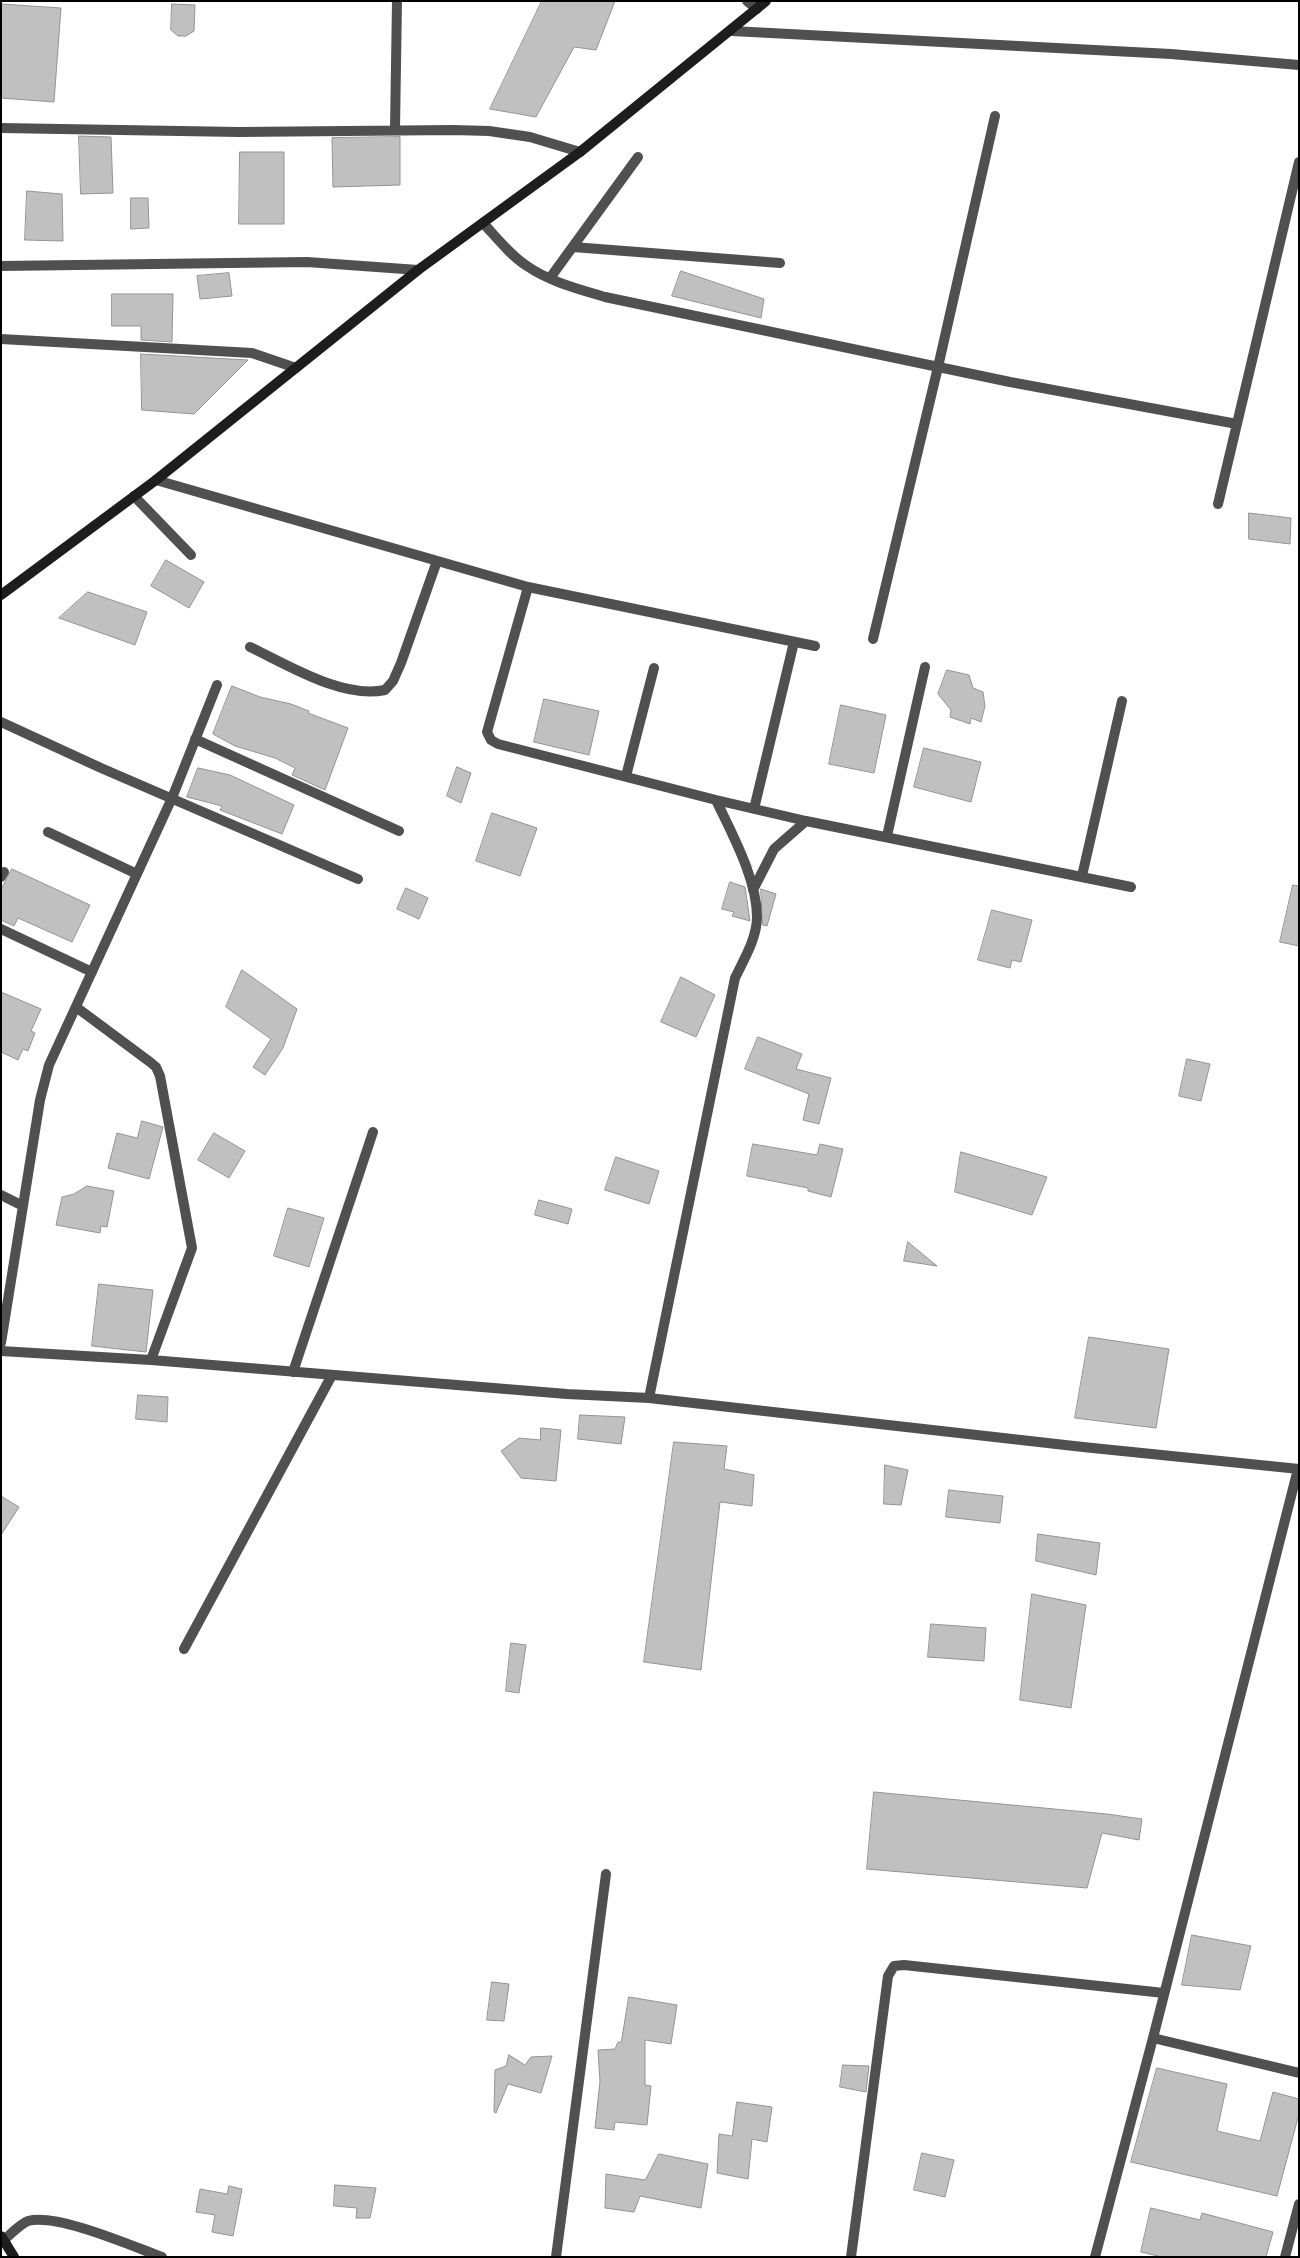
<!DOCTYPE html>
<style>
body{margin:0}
#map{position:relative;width:1300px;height:2258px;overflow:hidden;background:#fff;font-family:"Fira Sans Condensed",sans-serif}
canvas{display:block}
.frame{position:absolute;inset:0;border:2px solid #000;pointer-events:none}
</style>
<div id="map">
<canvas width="1300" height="2258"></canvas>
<div class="frame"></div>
</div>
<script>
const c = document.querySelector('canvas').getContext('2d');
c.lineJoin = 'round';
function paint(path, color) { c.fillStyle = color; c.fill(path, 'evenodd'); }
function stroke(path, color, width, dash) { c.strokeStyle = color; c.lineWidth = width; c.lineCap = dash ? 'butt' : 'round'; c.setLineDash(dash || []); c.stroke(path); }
const building = new Path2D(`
 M542 1H615L596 50 574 47 536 117 490 109Z
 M1 4 61 8 54 102 1 98Z
 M172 4 195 5 194 31 186 36H178L171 30Z
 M79 136 111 137 113 193 81 194Z
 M400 137V185L333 187 332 138Z
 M240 152H284V224H239Z
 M27 191 62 194 63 241 25 240Z
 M131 198H148L149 228 131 229Z
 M681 271 764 299 761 318 672 296Z
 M229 273 232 296 200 299 197 276Z
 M112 294H173L172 342 141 340V326H112Z
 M141 354 248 360 194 414 142 410Z
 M1249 513 1291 518 1290 544 1249 539Z
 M166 560 204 582 189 608 151 586Z
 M88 592 147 612 135 645 59 618Z
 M947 670 969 675 973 688 983 692 985 706 981 722 971 718 970 724 950 717 951 710 938 694Z
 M232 686 260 697 291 704 309 711 308 713 348 728 325 790 292 775 295 768 275 758 235 746 213 734Z
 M544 699 599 711 589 755 534 742Z
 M841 705 886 715 874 773 829 764Z
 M924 748 981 762 971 802 914 787Z
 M457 767 471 773 461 803 447 796Z
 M198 768 230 775 294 805 282 834 220 810 222 806 187 797Z
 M492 813 537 828 520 876 476 861Z
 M12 869 90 905 72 942 18 918 14 926 1 920V890Z
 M730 882 745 887 750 921 732 916 734 912 722 909Z
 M1293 885 1299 886V946L1280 942Z
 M406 888 428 898 419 919 397 909Z
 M761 889 776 894 767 926 763 925Z
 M992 910 1032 920 1021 962 1012 960 1010 968 978 960Z
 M242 970 297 1009 283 1048 265 1075 253 1067 271 1039 226 1007Z
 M681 977 715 995 696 1037 661 1022Z
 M1 992 41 1009 31 1031 35 1033 28 1051 23 1049 18 1060 1 1052Z
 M758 1037 802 1054 796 1069 831 1078 819 1124 803 1120 809 1094 745 1069Z
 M1187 1059 1210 1064 1201 1101 1179 1096Z
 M142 1121 163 1127 149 1179 108 1168 117 1133 137 1138Z
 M214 1133 245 1151 229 1178 198 1160Z
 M753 1144 817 1155 820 1144 843 1149 831 1197 808 1191V1188L747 1176Z
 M961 1152 1047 1177 1032 1215 955 1192Z
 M616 1157 659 1171 649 1204 605 1190Z
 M87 1186 114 1191 107 1227 101 1226 100 1233 56 1225 62 1197 74 1194Z
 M539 1200 572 1209 568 1224 535 1215Z
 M288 1208 324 1218 309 1267 274 1256Z
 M908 1242 937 1266 904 1261Z
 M99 1284 153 1290 146 1352 92 1346Z
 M1089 1337 1169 1349 1156 1428 1075 1418Z
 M138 1395 168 1397 167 1422 136 1419Z
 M580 1415 625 1417 621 1444 578 1439Z
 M541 1428 561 1430 556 1481 521 1478 501 1451 519 1438 540 1440Z
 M674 1442 727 1446 724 1469 754 1475 752 1506 720 1502 701 1670 644 1662Z
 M885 1465 908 1470 901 1505 884 1504Z
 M949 1490 1003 1496 1000 1523 946 1517Z
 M1 1496 19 1507 1 1535Z
 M1038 1534 1100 1543 1096 1575 1036 1561Z
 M1032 1594 1086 1605 1071 1708 1020 1700Z
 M931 1624 986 1628 984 1661 928 1657Z
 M511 1643 526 1645 519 1693 506 1691Z
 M874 1792 1107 1814 1142 1819 1139 1840 1102 1833 1087 1888 867 1869Z
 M1192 1935 1251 1946 1240 1990 1182 1985Z
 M492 1982 509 1984 504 2021 487 2020Z
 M629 1997 677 2005 671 2044 645 2040V2085L651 2086 647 2125 615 2122 614 2130 595 2128 600 2081 598 2050 615 2049 618 2042H621Z
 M509 2055 525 2065 531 2057 552 2056 541 2093 508 2084 496 2113 494 2112 495 2070 506 2066Z
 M843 2065 869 2066 866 2092 840 2087Z
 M1157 2068 1227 2084 1217 2131 1260 2141 1273 2092 1299 2099V2114L1277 2196 1131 2162Z
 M737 2102 772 2107 767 2142 752 2139 748 2179 717 2173 719 2134 732 2136Z
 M922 2153 954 2160 945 2197 914 2190Z
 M659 2154 708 2164 701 2208 640 2196 634 2212 605 2208 606 2174 645 2180Z
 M335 2185 376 2188 370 2218H356L357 2208 334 2206Z
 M229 2186 242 2189 233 2236 212 2232 215 2215 196 2212 200 2189 227 2194Z
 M1151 2208 1200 2220 1202 2213 1273 2232 1266 2257H1162L1141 2252Z`);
const minor = new Path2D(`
 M747 1 757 9
 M732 31 1171 54 1299 65
 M1 128 239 132 453 130 489 131 530 137 580 152
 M395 129 397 1
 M483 223C497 238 510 255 527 266 550 282 579 289 605 297L1010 382 1237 424
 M573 247 780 263
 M1 266 307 262 418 270
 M550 278 638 157
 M1 339 252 353 296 368
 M156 480 528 587 487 732 491 740 498 744 716 800C732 834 757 879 757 917 757 938 744 959 735 978L649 1398
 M134 496 191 555
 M1218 504 1299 162
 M528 587 815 646
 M873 639 938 367 995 116
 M250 647C288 665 342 699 385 690L393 681 401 663 437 561
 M1 722 101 768 358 879
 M195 739 399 831
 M626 776 654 668
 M716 800 806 821
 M754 809 794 642
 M48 832 137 874
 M887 836 925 667
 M1082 876 1122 701
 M1 877 4 872
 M753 890 774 849 806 821 1131 887
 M1 929 92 972
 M76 1007 150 1062 156 1067 160 1076 192 1248 151 1360
 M1 1195 23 1206
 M1 1343 40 1100 49 1065 172 798 217 685
 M1 1351 151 1360 567 1394 649 1398 1083 1447 1299 1469
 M293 1372 373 1132
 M184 1649 332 1375
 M1153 2038 1299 2073
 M4 2240C11 2234 20 2224 28 2221 57 2213 132 2246 162 2257
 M556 2257 606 1874
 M851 2257 888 1976 894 1966 904 1965 1164 1993
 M1095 2257 1153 2038 1298 1469
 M1285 2257 1299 2204`);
const secondary = new Path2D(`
 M1 595 156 480 418 270 580 152 766 1
 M1 2236 14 2257`);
paint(building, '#c0c0c0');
stroke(building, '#949494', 1);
stroke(minor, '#505050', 10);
stroke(secondary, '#1d1d1d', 10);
</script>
